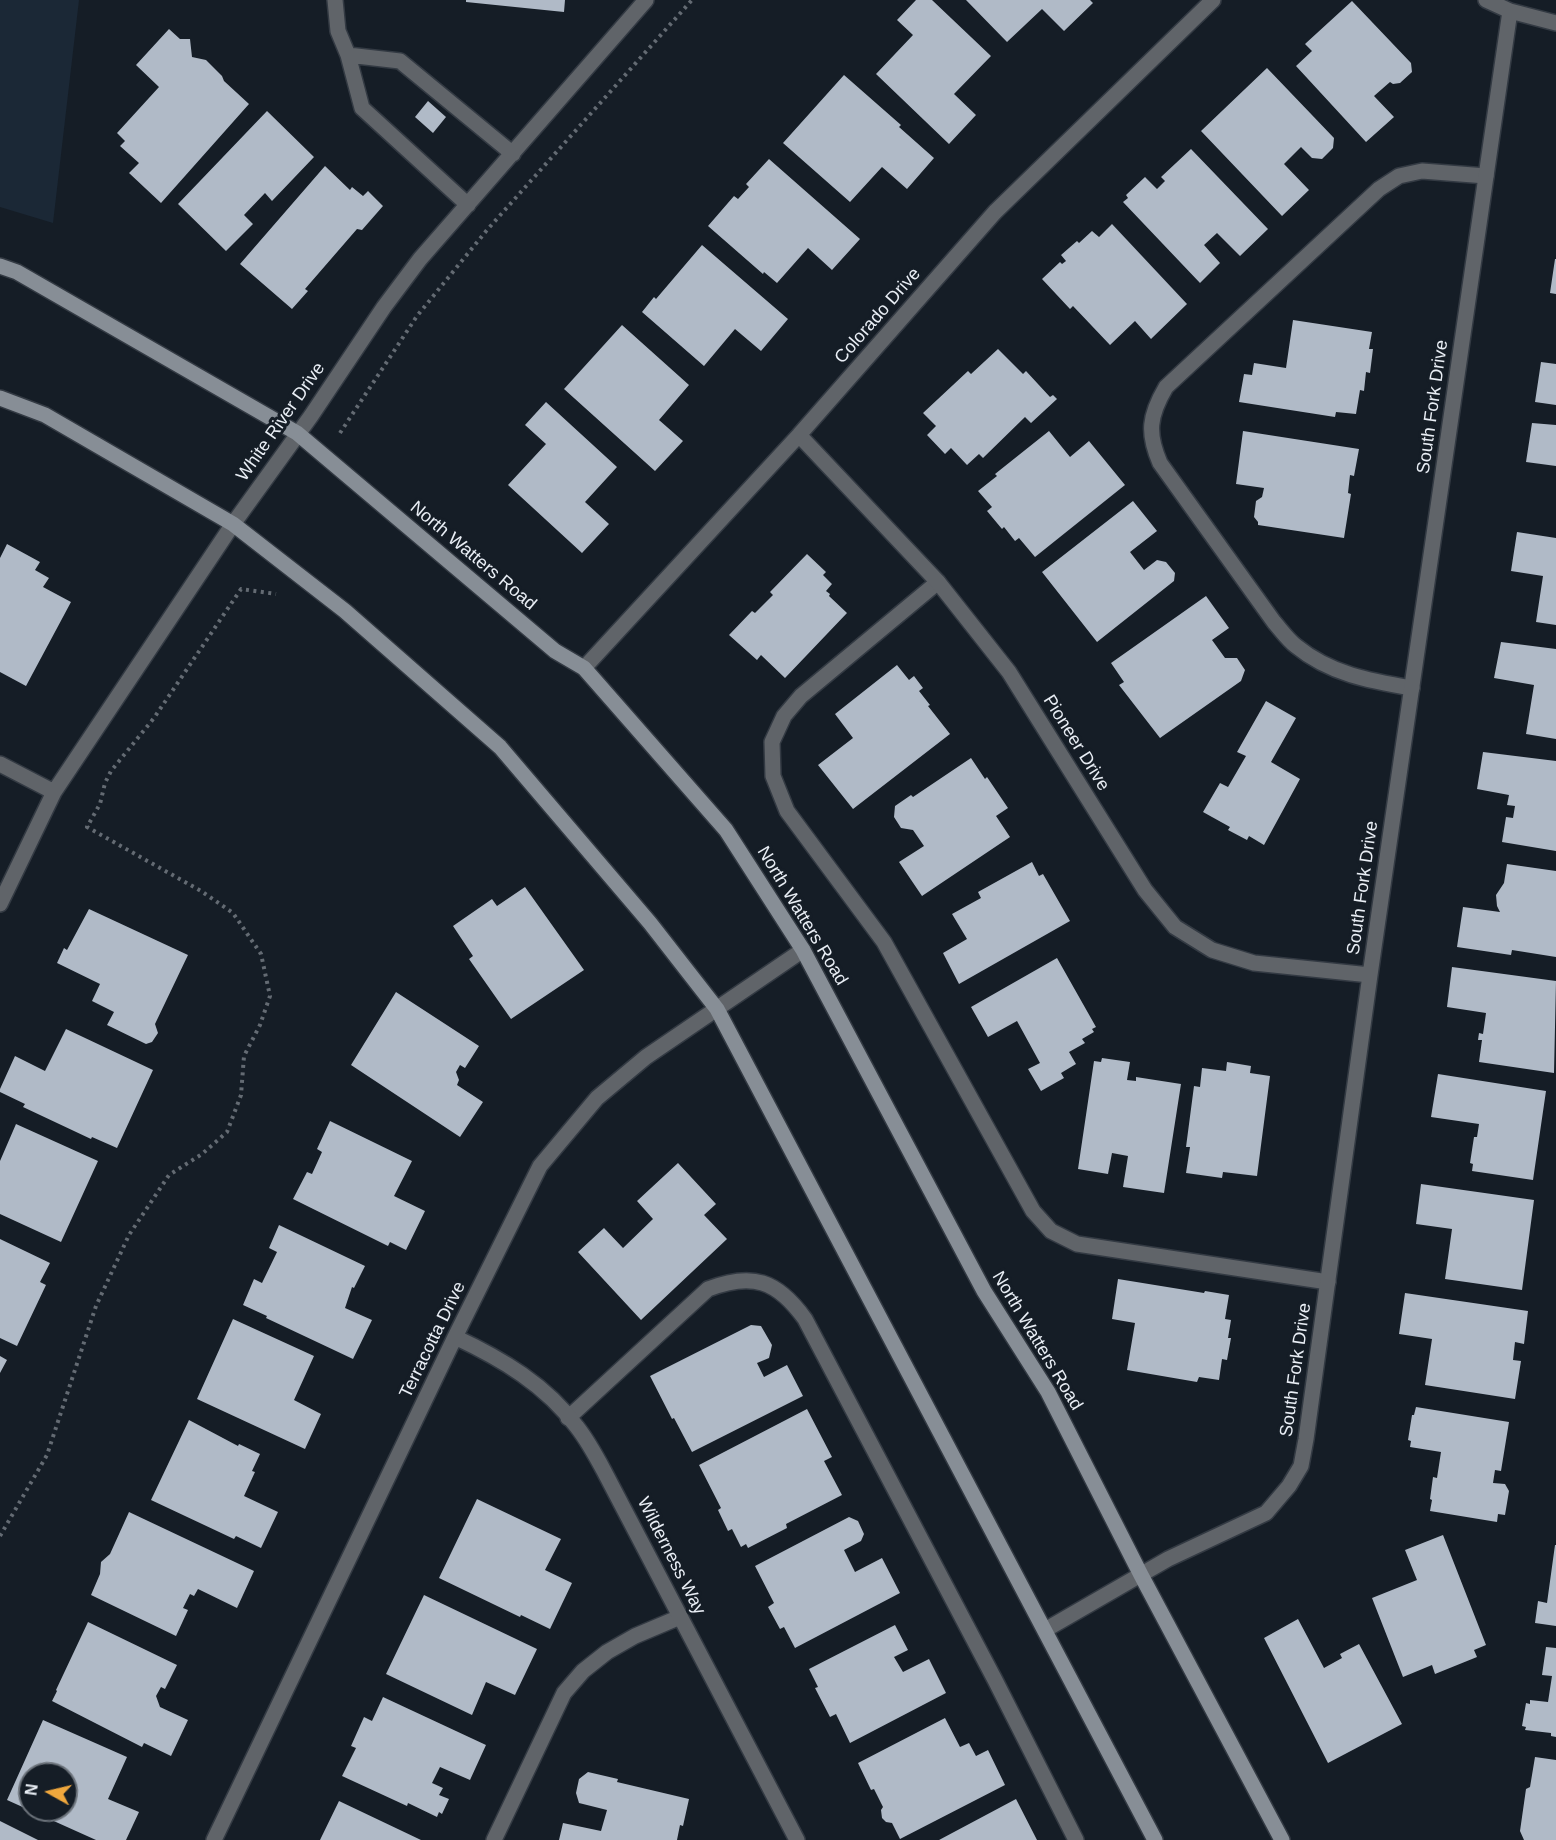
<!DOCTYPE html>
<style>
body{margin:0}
#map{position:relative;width:1556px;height:1840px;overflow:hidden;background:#151d26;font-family:Helvetica,sans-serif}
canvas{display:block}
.north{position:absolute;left:18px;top:1762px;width:60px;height:60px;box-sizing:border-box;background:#151d26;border:2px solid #6a7179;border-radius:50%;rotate:278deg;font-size:16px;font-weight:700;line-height:24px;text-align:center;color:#e9eef5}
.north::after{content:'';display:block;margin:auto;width:21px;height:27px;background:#efa73d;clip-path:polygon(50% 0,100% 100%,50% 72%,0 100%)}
</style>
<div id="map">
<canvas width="1556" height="1840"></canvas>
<div class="north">N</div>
</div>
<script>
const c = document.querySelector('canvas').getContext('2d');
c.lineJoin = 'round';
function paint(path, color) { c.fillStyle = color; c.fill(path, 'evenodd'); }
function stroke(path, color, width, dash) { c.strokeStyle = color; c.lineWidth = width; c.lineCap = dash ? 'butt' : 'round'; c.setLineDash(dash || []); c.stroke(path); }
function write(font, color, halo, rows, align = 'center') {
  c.font = font + ' Helvetica,sans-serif'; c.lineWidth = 6; c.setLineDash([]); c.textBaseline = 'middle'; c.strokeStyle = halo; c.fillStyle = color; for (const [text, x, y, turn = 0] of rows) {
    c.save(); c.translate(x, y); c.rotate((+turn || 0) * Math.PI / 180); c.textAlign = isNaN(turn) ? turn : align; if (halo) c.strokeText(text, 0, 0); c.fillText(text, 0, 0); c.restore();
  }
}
const built = new Path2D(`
 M0 0H79L53 223 0 207Z`);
const building = new Path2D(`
 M466 0H565L564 12 466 2Z
 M916 0H932L991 56 954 94 976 115 949 144 876 74 913 35 897 20Z
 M966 0H1090L1093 3 1064 31 1042 9 1007 42Z
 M1352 1 1411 63 1412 72 1400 83 1393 84 1390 82 1374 96 1394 117 1366 142 1296 66 1312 51 1305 44Z
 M169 29 180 39H190L192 57 206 60 222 76 224 81 249 104 161 203 129 173 139 163 120 146 125 141 117 133 159 87 136 65Z
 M1267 68 1334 138 1333 148 1322 159 1312 158 1301 147 1284 164 1309 190 1282 216 1201 131Z
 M844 75 901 125 899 127 934 158 907 189 882 167 850 202 783 143Z
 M428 101 446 117 433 133 415 117Z
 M267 111 314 157 272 201 265 193 244 215 253 224 226 251 178 204Z
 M1191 149 1268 229 1240 256 1217 233 1204 245 1220 263 1200 283 1123 202 1128 198 1126 195 1145 177 1157 189 1165 181 1161 177Z
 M769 159 860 239 832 270 808 248 777 283 764 272 763 274 708 226 734 196 738 199 749 187 746 184Z
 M325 166 350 190 352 187 363 196 368 191 383 206 362 230 357 229 305 289 308 291 292 309 240 264Z
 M1112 224 1187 304 1151 339 1135 321 1110 345 1073 306 1070 309 1042 279 1060 262 1062 264 1066 261 1061 255 1077 241 1079 243 1092 231 1099 237Z
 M702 245 788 319 761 351 735 329 704 366 642 312 654 297 656 299Z
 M1555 259H1556V294L1550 293Z
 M1293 320 1372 332 1369 349H1373L1370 373 1366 372 1364 391 1360 390 1356 414 1336 412 1335 417 1239 402 1244 374 1252 375 1254 363 1286 368Z
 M622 325 689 385 659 420 683 441 655 471 564 389Z
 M998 349 1023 374 1026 371 1050 397 1053 395 1057 399 1031 423 1025 417 983 458 979 454 967 465 951 448 945 454 927 435 936 426 923 413 968 371 971 374Z
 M1541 362 1556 364V405L1535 402Z
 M546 402 617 467 585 502 609 524 582 553 508 485 546 444 525 425Z
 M1532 423 1556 425V466L1526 462Z
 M1049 431 1070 457 1089 441 1125 485 1035 557 1019 538 1015 541 1004 527 1002 529 987 511 992 507 978 491 997 476 995 474Z
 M1243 431 1359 449 1354 476 1350 475 1348 493 1351 494 1344 538 1258 525V522L1254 517 1256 501 1262 497 1264 488 1236 484Z
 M1133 501 1157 531 1130 552 1144 570 1157 560 1166 562 1175 573 1174 581 1097 642 1042 572Z
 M1517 532 1556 538V625L1536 622 1543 576 1511 571Z
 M7 544 40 562 35 570 49 578 43 587 71 602 26 686 0 672V558Z
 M807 554 826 572 823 575 832 584 826 591 830 594 829 596 847 613 785 678 761 655 757 660 729 635 752 611 755 613 773 595 770 592Z
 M1206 596 1229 628 1212 640 1225 658H1237L1245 670 1241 681 1160 738 1119 685 1124 682 1111 663Z
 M1501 642 1556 649V739L1526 734 1534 685 1494 678Z
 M897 665 909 680 914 676 923 688 919 691 930 705 928 706 950 734 853 809 818 765 853 738 835 714Z
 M1266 701 1296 718 1271 762 1300 779 1264 845 1249 836 1247 840 1228 830 1230 827 1203 812 1220 783 1228 787 1246 756 1237 752Z
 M1483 752 1556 761V851L1502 842 1506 817 1513 818 1515 806 1507 805 1509 795 1477 789Z
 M971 758 985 779 987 777 1008 808 996 816 1010 837 922 896 899 862 924 846 913 830 901 828 894 817 895 806 911 795 913 797Z
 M1032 862 1039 876 1043 874 1070 921 959 984 943 953 967 939 952 914 981 898 978 892Z
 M1507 864 1556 871V957L1512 950 1511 955 1457 947 1463 907 1500 912 1497 906 1496 895 1504 883Z
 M525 887 584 970 511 1019 469 959 473 956 453 926 492 899 497 906Z
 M89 909 188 955 155 1024 158 1033 152 1042 146 1044 107 1025 114 1012 92 1001 100 984 57 963 64 948 67 950Z
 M1057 958 1096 1027 1092 1029 1094 1032 1082 1039 1085 1043 1069 1052 1076 1064 1061 1073 1064 1078 1041 1091 1028 1069 1040 1063 1017 1021 988 1037 971 1007Z
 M1452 967 1556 981 1554 1073 1479 1062 1482 1040H1478L1479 1033 1483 1034 1486 1013 1447 1007Z
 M396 992 479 1046 465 1068 460 1065 456 1072 459 1080 457 1085 483 1102 460 1137 351 1065Z
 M66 1029 153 1070 117 1148 92 1137 91 1139 23 1107 25 1104 0 1092V1089L15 1056 45 1071Z
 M1102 1058 1130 1062 1127 1080 1136 1081V1077L1181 1084 1164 1193 1123 1187 1128 1156 1112 1153 1108 1174 1078 1169 1094 1061 1101 1062Z
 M1227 1062 1251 1066 1250 1073 1270 1076 1257 1176 1223 1172 1222 1178 1186 1173 1190 1147H1186L1194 1086 1200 1087 1202 1068 1226 1071Z
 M1438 1074 1546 1091 1533 1180 1472 1171 1473 1164 1470 1163 1474 1137H1477L1479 1124 1431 1117Z
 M330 1121 412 1161 394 1196 425 1211 406 1250 390 1242 388 1246 293 1199 307 1172 312 1174 322 1152 317 1149Z
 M16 1124 98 1161 61 1242 0 1214V1161Z
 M678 1163 716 1204 704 1215 727 1239 641 1320 578 1252 604 1228 623 1248 653 1219 637 1201Z
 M1421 1184 1534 1200 1522 1290 1445 1279 1452 1229 1416 1224Z
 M279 1225 365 1266 354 1288 352 1287 345 1308 372 1320 353 1359 266 1318 267 1316 243 1305 254 1279 262 1283 277 1252 269 1248Z
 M0 1239 50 1263 40 1282 46 1285 17 1346 0 1338Z
 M1118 1279 1204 1293 1205 1291 1229 1295 1225 1319 1231 1320 1228 1338H1231L1227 1360 1222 1359 1219 1380 1199 1377 1197 1382 1127 1370 1135 1323 1112 1319Z
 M1405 1293 1528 1311 1524 1344 1515 1342 1513 1360 1521 1361 1515 1399 1425 1385 1432 1339 1399 1334Z
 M233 1319 314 1356 294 1400 321 1414 305 1449 197 1399Z
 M751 1325 761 1326 772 1345 769 1358 757 1363 764 1377 787 1365 803 1396 692 1452 674 1418 672 1419 650 1376Z
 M0 1356 7 1360 0 1373Z
 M1416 1407 1509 1422 1501 1471 1495 1470 1493 1483 1505 1484 1509 1491 1505 1515 1498 1514 1497 1522 1430 1511 1432 1500 1430 1499 1433 1477 1437 1478 1441 1452 1410 1447 1411 1441 1408 1440 1412 1415H1414Z
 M807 1409 832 1457 824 1461 842 1495 786 1524 787 1528 748 1548 746 1544 741 1547 732 1529 728 1531 718 1510 721 1508 699 1465Z
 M189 1420 238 1446 239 1444 260 1454 252 1471 255 1472 244 1496 278 1512 261 1548 236 1536 234 1539 151 1500Z
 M477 1499 561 1539 545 1570 572 1583 550 1629 521 1615 520 1617 439 1578Z
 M129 1512 254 1571 237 1608 198 1589 194 1596 190 1594 183 1608 188 1610 176 1636 91 1595 100 1574 101 1562 110 1554Z
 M849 1517 858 1521 864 1534 861 1541 844 1550 855 1572 882 1558 900 1593 795 1648 784 1627 780 1629 768 1607 774 1603 755 1566Z
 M1443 1535 1486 1645 1474 1650 1477 1657 1435 1674 1432 1665 1403 1677 1372 1598 1417 1580 1405 1550Z
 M1555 1545H1556V1626L1535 1623 1538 1601 1547 1603Z
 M424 1595 537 1649 515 1695 486 1682 472 1715 386 1674Z
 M1298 1619 1324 1668 1342 1658 1340 1654 1359 1644 1402 1724 1328 1763 1264 1638Z
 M88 1622 177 1665 165 1689 161 1687 156 1696 160 1707 188 1720 171 1756 144 1743 142 1747 52 1701 57 1691 56 1690Z
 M895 1625 908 1650 894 1657 903 1672 929 1659 946 1693 850 1743 836 1714 830 1717 815 1688 818 1687 809 1669Z
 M1546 1647 1556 1648V1737L1551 1736V1733L1525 1730 1526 1727 1522 1726 1526 1703 1530 1704V1700L1548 1702 1552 1676 1542 1675Z
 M383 1697 486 1745 470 1780 440 1767 432 1783 443 1788 439 1795 449 1799 442 1814 439 1812 437 1817 408 1803 407 1806 342 1776 356 1748 351 1746 364 1717 372 1721Z
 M945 1718 960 1747 969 1743 976 1756 988 1750 1005 1785 900 1839 892 1823 886 1822 882 1818 881 1810 883 1807 874 1789 871 1790 858 1763Z
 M43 1720 127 1757 108 1799 139 1812 126 1840H96L7 1800ZM30 1774H66V1810H30Z
 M1535 1757 1556 1760V1840H1524L1520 1831 1526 1789 1530 1787Z
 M588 1772 618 1779 617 1782 689 1799 683 1826 680 1825 677 1840H559L563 1823 601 1831 607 1810 579 1803 576 1793 579 1779Z
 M1016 1799 1037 1840H939Z
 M339 1801 421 1840H320Z
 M0 1821 38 1840H0Z`);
const path = new Path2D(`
 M340 433 417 316 487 230 692 0
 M0 1536 47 1455 96 1306 129 1235 169 1175 202 1154 227 1132 241 1095 244 1056 260 1025 270 996 261 954 233 913 201 891 87 827 100 804 105 783 111 771 154 718 241 589 276 594`);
const lane = new Path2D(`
 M938 582 801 696 784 716 772 742 773 776 787 811 884 942 1033 1211 1051 1231 1077 1244 1328 1282
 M1412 688C1370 681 1330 674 1296 646 1288 640 1281 630 1274 622L1160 463C1147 433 1149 416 1166 387L1379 189 1399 176 1422 171 1486 176
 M568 1418 708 1289C752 1272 777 1280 805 1319L995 1680 1076 1840
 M494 1840 564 1693 583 1671 607 1652 635 1636 680 1617`);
const street = new Path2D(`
 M335 0 338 31 348 55 362 108 468 205
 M1486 0 1510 11 1556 23
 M348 55 400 61 513 154
 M799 435 938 582 1009 672 1145 890 1175 927 1212 950 1254 963 1370 975
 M584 668 799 435 995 212 1213 0
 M0 764 54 792
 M0 904 54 792 233 524 311 416 384 307 420 259 646 0
 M455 1337C502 1359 546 1385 577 1427 588 1441 596 1456 604 1471L797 1840
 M1045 1630 1168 1559 1266 1513 1289 1486 1301 1466 1306 1439 1370 975 1510 11
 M214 1840 455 1337 540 1166 597 1098 646 1057 803 950`);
const secondary = new Path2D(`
 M0 266 17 272 297 433 555 651 584 668 726 830 803 950 984 1291 1048 1392 1141 1575 1282 1840
 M0 398 45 415 233 524 345 611 500 747 650 923 717 1009 1155 1840`);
const streetNames = [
 ["Colorado Drive",878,316,-49],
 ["South Fork Drive",1433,407,-82],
 ["White River Drive",281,422,-55],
 ["North Watters Road",473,556,40],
 ["Pioneer Drive",1076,743,58],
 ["South Fork Drive",1363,888,-82],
 ["North Watters Road",802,916,59],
 ["Terracotta Drive",433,1340,-64],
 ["North Watters Road",1037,1341,59],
 ["South Fork Drive",1296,1370,-82],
 ["Wilderness Way",671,1556,63]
];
paint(built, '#1b2836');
paint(building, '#b0bac7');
stroke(lane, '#333a43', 18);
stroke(street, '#333a43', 18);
stroke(secondary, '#333a43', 18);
stroke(path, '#646b73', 4, [3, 4.5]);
stroke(lane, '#606469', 15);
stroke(street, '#606469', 15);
stroke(secondary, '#878e96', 15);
write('18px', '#e9eef5', '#151d26', streetNames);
</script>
